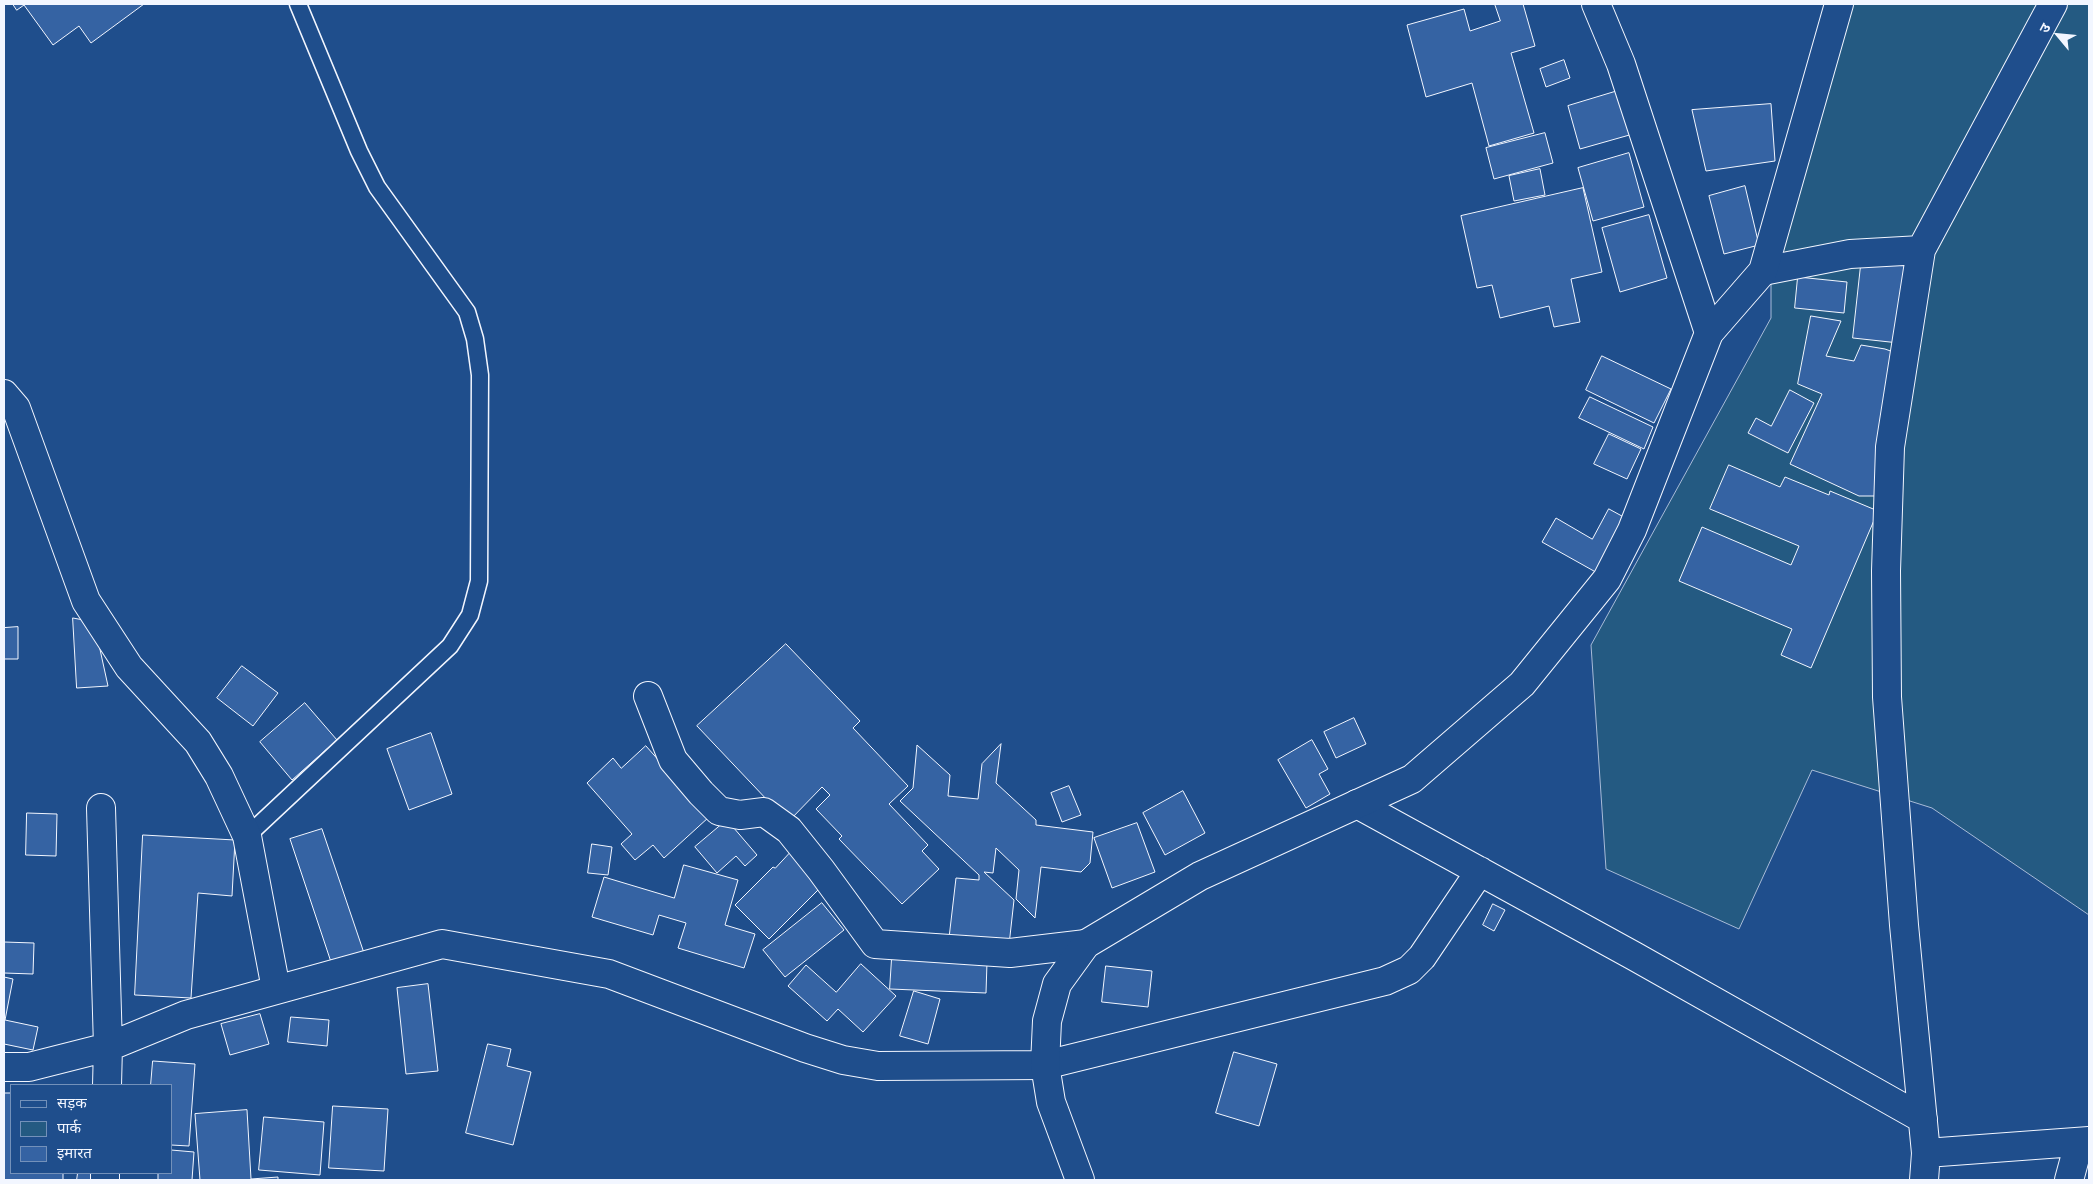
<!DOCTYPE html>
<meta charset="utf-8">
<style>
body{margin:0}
#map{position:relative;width:2093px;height:1184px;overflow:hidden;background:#1f4e8c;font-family:Arial,"Noto Sans Devanagari",sans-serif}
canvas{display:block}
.frame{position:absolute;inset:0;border:5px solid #f2f6ff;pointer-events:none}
.legend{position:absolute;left:10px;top:1084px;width:162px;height:90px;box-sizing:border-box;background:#1f4e8c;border:1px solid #7391ba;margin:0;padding:6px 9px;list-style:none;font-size:15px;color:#f2f6ff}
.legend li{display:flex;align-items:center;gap:10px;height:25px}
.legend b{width:25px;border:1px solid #7391ba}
.north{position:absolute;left:2033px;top:10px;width:50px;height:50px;-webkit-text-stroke:4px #1f4e8c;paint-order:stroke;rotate:298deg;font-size:14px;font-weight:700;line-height:20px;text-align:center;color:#f2f6ff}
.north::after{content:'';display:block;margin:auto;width:18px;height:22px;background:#f2f6ff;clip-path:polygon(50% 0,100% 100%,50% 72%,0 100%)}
</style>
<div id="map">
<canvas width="2093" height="1184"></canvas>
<div class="frame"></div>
<ul class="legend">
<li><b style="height:6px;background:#1f4e8c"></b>सड़क</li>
<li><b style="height:14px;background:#245a82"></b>पार्क</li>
<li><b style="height:14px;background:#3563a3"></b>इमारत</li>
</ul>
<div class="north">उ</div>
</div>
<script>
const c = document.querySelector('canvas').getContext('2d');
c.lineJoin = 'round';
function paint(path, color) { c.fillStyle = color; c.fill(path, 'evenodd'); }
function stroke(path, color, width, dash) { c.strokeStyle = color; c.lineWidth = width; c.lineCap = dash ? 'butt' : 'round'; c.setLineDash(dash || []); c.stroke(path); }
const green = new Path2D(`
 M1847 4H2089V915L1932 808 1812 770 1739 929 1606 869 1591 645 1771 318V251Z`);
const building = new Path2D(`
 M13 4H144L91 43 79 26 53 45 24 5 17 10Z
 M1495 4H1523L1535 46 1511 53 1534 133 1489 146 1472 83 1426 97 1407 25 1464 9 1470 31 1500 21Z
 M1564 60 1570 78 1546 87 1540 69Z
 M1621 90 1633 134 1580 149 1568 106Z
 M1771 104 1775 161 1706 171 1692 110Z
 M1545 133 1553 163 1494 179 1486 148Z
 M1629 153 1644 207 1593 221 1578 168Z
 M1540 169 1545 195 1514 201 1509 176Z
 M1745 186 1759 245 1724 254 1709 196Z
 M1583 188 1602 272 1571 279 1580 322 1554 327 1549 306 1500 318 1492 285 1477 288 1461 216Z
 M1649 215 1667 278 1620 292 1602 228Z
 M1862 256 1908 259 1899 343 1853 338Z
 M1798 277 1847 282 1844 313 1795 308Z
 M1811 316 1841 321 1826 356 1854 361 1861 345 1885 349 1896 353 1877 496H1859L1790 464 1822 394 1798 384Z
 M1602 356 1671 389 1654 423 1586 390Z
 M1790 390 1814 403 1788 453 1748 433 1756 418 1771 426Z
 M1590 397 1653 427 1644 449 1579 418Z
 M1609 434 1641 449 1627 479 1594 464Z
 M1729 465 1780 487 1785 477 1829 495 1830 491 1878 511 1811 668 1781 655 1792 629 1679 581 1702 527 1791 565 1799 546 1710 509Z
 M1609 509 1631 521 1601 575 1542 542 1556 518 1592 539Z
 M73 618 94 622 108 686 77 688Z
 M18 627V659H4V628Z
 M786 644 860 721 853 728 908 786 889 804 928 845 922 851 939 869 902 904 839 839 842 836 816 809 830 795 822 787 788 822 697 726Z
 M242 666 278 693 253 726 217 698Z
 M305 703 337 740 292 780 260 742Z
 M1354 718 1366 744 1336 758 1324 732Z
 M431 733 452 794 409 810 387 749Z
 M1312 740 1328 769 1319 774 1330 794 1306 808 1278 760Z
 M1001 744 996 783 1036 820V825L1093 832 1090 863 1081 872 1041 867 1035 918 1016 899 1019 870 996 848 993 873 984 872 1014 900 1009 945 949 938 956 878 979 880V875L900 801 913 788 917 745 950 775 948 796 978 799 982 764Z
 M646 746 709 817 664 858 653 845 635 860 621 844 632 834 587 783 613 758 621 768Z
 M1069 786 1081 815 1062 822 1051 793Z
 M1183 791 1205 833 1165 855 1143 813Z
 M27 813 57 814 56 856 26 855Z
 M727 820 757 855 745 866 736 856 717 873 695 847Z
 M1137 823 1155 872 1112 888 1094 838Z
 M322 829 366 959 334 971 290 839Z
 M143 835 235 840 232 896 198 893 191 998 135 995Z
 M592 844 612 847 608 875 588 873Z
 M790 853 822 886 769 939 735 905 773 867 775 868Z
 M684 865 738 880 725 925 755 934 744 968 678 948 686 923 659 915 653 935 592 917 604 877 674 898Z
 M822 903 844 930 785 977 763 950Z
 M1493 904 1505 910 1494 931 1483 925Z
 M4 942 34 943 33 974 4 973Z
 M892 958 987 962 986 993 890 989Z
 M861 964 896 996 863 1032 838 1009 827 1021 788 986 806 965 836 992Z
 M1106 966 1152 971 1148 1007 1102 1002Z
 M4 977 13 979 5 1020 38 1027 33 1050 4 1044Z
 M428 984 438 1071 406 1074 397 988Z
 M914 991 940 999 928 1044 900 1036Z
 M260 1014 269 1044 230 1055 221 1024Z
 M291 1017 329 1020 327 1046 288 1042Z
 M488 1044 511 1049 507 1066 531 1072 513 1145 466 1133Z
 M1234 1052 1277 1064 1259 1126 1216 1113Z
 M153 1061 195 1064 189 1146 171 1145V1085H151Z
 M4 1093H11V1173H63V1180H4Z
 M333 1106 388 1109 384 1171 329 1168Z
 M247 1110 251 1179 278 1177V1180H200L195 1114Z
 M264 1117 324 1122 320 1175 259 1170Z
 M171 1150 194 1152 192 1180H158V1173H171Z
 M78 1173H98V1180H77Z`);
const service = new Path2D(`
 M247 836 450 646 470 615 479 581 480 375 475 339 467 312 377 187 359 151 298 4`);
const minor = new Path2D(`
 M1596 4 1621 64 1709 333
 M1921 250 2053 4
 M1763 271 1850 254 1921 250 1890 447 1886 571 1887 697 1904 925 1926 1153 2089 1141
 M4 394 16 408 86 601 129 667 198 742 219 776 247 836 276 989
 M648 696 673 760 701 793 719 811 740 815 764 812 789 830 821 870 875 944 1010 953 1086 944
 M1357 804 1634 956 1923 1119
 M101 808 108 1047 107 1085
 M4 1067H29L108 1047 186 1015 442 944 609 974 805 1048 843 1060 878 1066 1045 1065 1385 981 1409 970 1422 957 1480 871
 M105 1180V1173
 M1924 1180 1926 1153
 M2069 1180 2079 1143`);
const tertiary = new Path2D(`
 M1080 1180 1051 1102 1045 1065 1047 1021 1057 984 1086 944 1200 876 1412 779 1522 684 1607 579 1632 530 1709 333 1763 271 1839 4`);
paint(green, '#245a82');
stroke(green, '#a8bbd7', 1);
paint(building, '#3563a3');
stroke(building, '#f2f6ff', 1);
stroke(service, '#f2f6ff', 19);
stroke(minor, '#f2f6ff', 30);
stroke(tertiary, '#f2f6ff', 30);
stroke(service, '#1f4e8c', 16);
stroke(minor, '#1f4e8c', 28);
stroke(tertiary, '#1f4e8c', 28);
</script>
